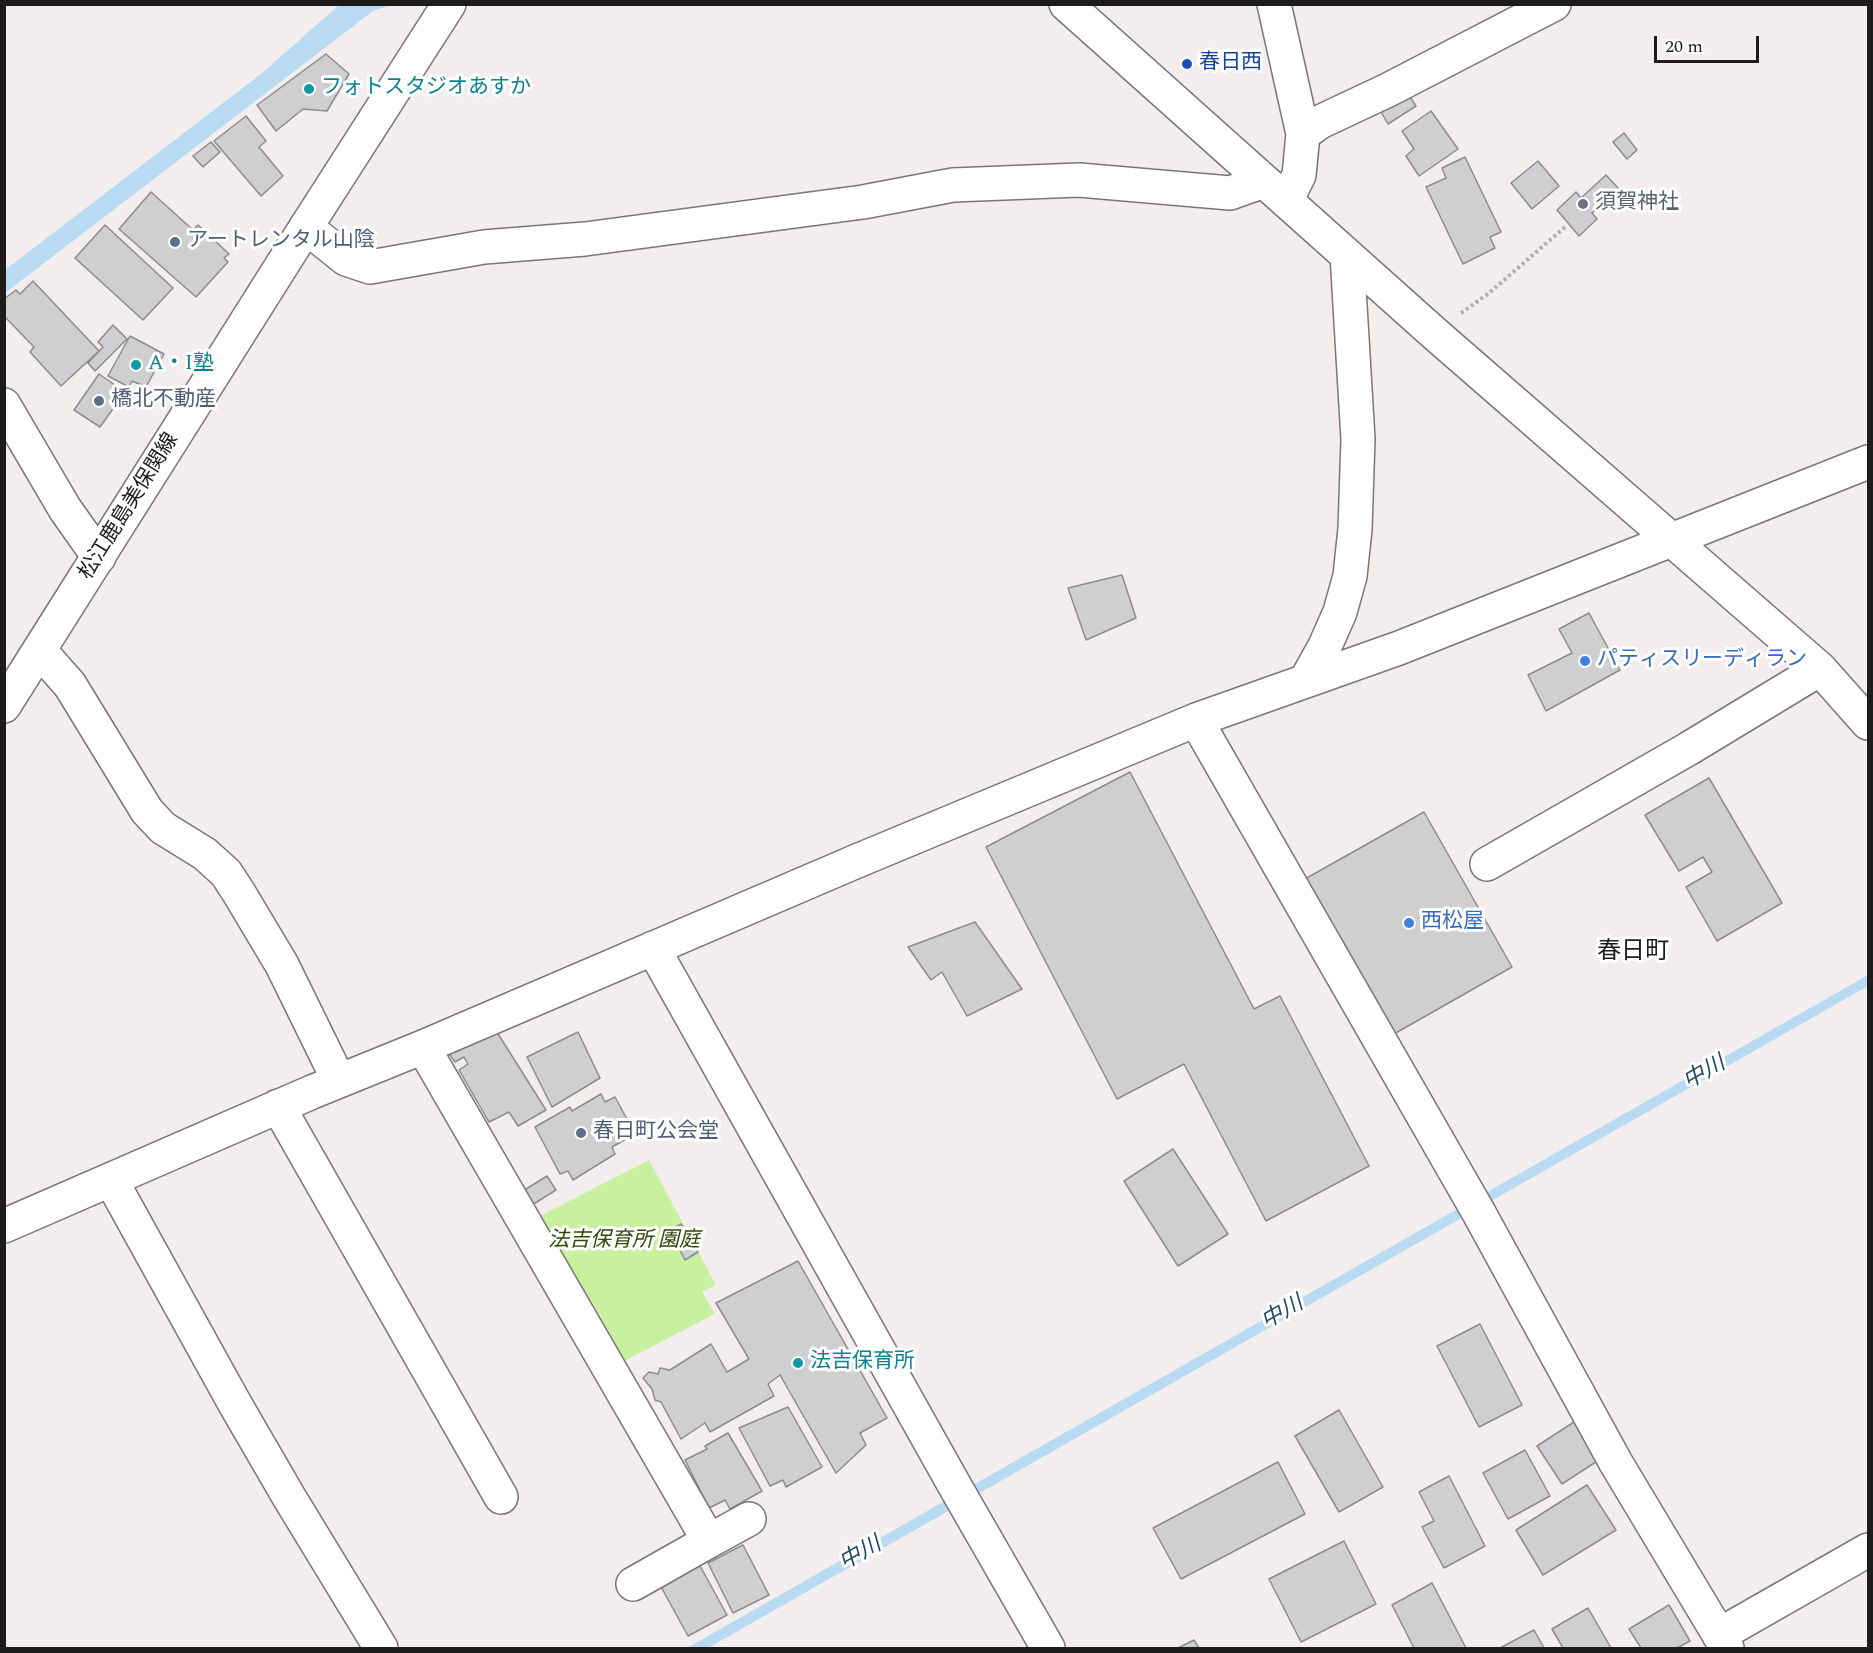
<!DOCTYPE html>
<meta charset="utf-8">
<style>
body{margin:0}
#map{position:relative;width:1873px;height:1653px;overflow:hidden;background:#f3eeed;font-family:Spectral,serif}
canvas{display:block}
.frame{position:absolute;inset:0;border:6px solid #1d1c1b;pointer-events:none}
.scale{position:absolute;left:1654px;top:36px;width:105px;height:27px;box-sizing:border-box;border:3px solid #1d1c1b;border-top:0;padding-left:8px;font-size:18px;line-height:21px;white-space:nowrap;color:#1d1c1b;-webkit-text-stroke:4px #fff;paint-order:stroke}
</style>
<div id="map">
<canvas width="1873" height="1653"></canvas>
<div class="frame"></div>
<div class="scale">20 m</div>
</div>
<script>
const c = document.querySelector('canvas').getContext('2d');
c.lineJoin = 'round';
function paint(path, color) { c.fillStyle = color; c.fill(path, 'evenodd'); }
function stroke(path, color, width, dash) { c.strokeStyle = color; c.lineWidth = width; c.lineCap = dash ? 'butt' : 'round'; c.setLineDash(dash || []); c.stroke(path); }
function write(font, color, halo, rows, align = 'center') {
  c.font = font + ' Spectral,"Noto Sans JP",serif'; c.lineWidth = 6; c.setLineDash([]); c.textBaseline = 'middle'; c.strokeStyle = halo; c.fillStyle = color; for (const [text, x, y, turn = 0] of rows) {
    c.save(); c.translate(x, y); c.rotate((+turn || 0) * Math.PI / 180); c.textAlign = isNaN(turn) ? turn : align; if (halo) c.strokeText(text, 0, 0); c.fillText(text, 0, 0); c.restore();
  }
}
const green = new Path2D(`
 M649 1160 716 1285 702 1292 715 1314 622 1362 540 1216Z`);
const water = new Path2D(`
 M339 5H392L373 11 5 293V270L261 74Z
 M1868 975V986L708 1648H687Z`);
const building = new Path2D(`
 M326 54 349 74 327 111 303 109 276 131 257 105Z
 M1407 92 1416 106 1388 124 1380 110Z
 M1431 111 1458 149 1419 176 1406 156 1414 149 1402 131Z
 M246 116 266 141 259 147 283 176 261 196 214 141Z
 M1624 133 1637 150 1627 159 1613 142Z
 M211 142 220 152 203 167 193 156Z
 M1465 157 1501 232 1490 237 1495 248 1463 264 1426 187 1446 178 1442 168Z
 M1538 161 1559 186 1532 209 1511 183Z
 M1606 175 1619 189 1592 213 1597 219 1579 236 1557 210 1576 192 1581 198Z
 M151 192 193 230 198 225 229 254 224 258 228 262 196 297 119 229Z
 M105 225 173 288 143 320 75 258Z
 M33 281 99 351 61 386 30 352 34 347 4 316V299L16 290 20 294Z
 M113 325 127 339 95 371 88 363 103 347 98 342Z
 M130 336 164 354 146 387 132 381 129 387 108 376Z
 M99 374 125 392 100 427 74 410Z
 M1122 575 1136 618 1086 640 1068 588Z
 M1589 613 1620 670 1546 711 1528 675 1572 653 1559 629Z
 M1130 772 1254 1009 1280 996 1369 1166 1266 1221 1184 1064 1117 1099 986 847Z
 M1709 778 1782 903 1717 941 1686 887 1712 872 1703 857 1679 871 1645 815Z
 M1424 812 1512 967 1394 1034 1305 879Z
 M975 922 1022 989 967 1016 942 972 931 980 908 947Z
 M495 1029 546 1110 518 1126 509 1112 489 1122 459 1070 468 1064 464 1057 455 1062 450 1055 452 1048Z
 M578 1032 600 1078 552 1107 527 1057Z
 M601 1094 605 1102 615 1097 628 1121 619 1126 626 1139 612 1147 615 1154 573 1180 568 1171 560 1174 535 1127 570 1107 572 1111Z
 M1173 1149 1228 1234 1178 1266 1124 1181Z
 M547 1176 556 1190 532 1205 523 1191Z
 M681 1224 698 1252 685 1260 670 1230Z
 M798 1261 887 1418 860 1433 866 1445 836 1473 780 1375 768 1384 774 1396 710 1432 705 1423 681 1439 661 1402 655 1400 652 1389 643 1378 649 1372 658 1374 660 1368 670 1370 711 1344 727 1372 749 1359 716 1303Z
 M1480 1324 1522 1405 1479 1427 1437 1346Z
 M788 1407 822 1467 786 1487 783 1480 770 1486 739 1428Z
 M1339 1410 1383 1487 1339 1512 1295 1436Z
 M1577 1420 1602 1458 1562 1484 1537 1446Z
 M728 1433 762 1491 730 1509 725 1500 709 1508 685 1460 707 1449 705 1446Z
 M1525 1450 1550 1496 1508 1519 1483 1473Z
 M1278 1462 1305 1514 1181 1579 1153 1528Z
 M1449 1476 1485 1546 1444 1568 1422 1527 1434 1521 1419 1492Z
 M1587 1485 1616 1530 1543 1575 1516 1530Z
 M1344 1541 1376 1604 1301 1642 1269 1579Z
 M743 1545 769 1595 733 1613 708 1563Z
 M699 1564 727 1615 688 1636 660 1585Z
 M1432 1583 1466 1648H1414L1392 1605Z
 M1669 1605 1690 1641 1677 1648H1641L1629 1629Z
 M1588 1608 1611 1648H1563L1552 1629Z
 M1534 1630 1544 1648H1500Z
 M1194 1640 1199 1648H1178Z`);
const path = new Path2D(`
 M1461 313 1488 294 1565 227`);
const minor = new Path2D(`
 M1066 4 1434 333 1820 669 1868 723
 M1274 4 1303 134 1299 175 1286 201
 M1303 134 1320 122 1388 90 1554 4
 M306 227 346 259 370 267 484 247 585 239 863 202 953 185 1079 180 1230 193 1264 181
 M4 405 65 509 99 557
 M40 651 70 685 147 811 163 828 205 854 226 873 239 893 282 965 339 1081
 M1306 680 1325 646 1340 612 1350 576 1355 529 1358 439 1347 255
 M1196 720 1479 1213 1616 1463 1727 1648
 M1487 864 1688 749 1820 669
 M653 948 956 1488 1048 1648
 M423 1047 709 1541 633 1584
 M278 1106 501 1497
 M111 1180 235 1404 289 1497 381 1648
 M4 1226 312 1092 423 1047 857 861 1196 720 1399 648 1868 462
 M709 1541 749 1519
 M1719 1635 1868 1550`);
const major = new Path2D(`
 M4 706 306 227 449 4`);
const markers = [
 [1187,64,6,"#1a4fb4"],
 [309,89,6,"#0f9aa8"],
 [1583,204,6,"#6b7280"],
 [175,242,6,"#5c6f8a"],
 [136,365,6,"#0f9aa8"],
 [99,401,6,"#5c6f8a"],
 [1585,661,6,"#3f7fe0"],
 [1409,923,6,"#3f7fe0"],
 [581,1133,6,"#5c6f8a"],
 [798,1363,6,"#0f9aa8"]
];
const transitNames = [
 ["春日西",1199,64]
];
const cultureNames = [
 ["フォトスタジオあすか",321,89],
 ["A・I塾",148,365],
 ["法吉保育所",810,1363]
];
const worshipNames = [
 ["須賀神社",1595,204]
];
const serviceNames = [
 ["アートレンタル山陰",187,242],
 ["橋北不動産",111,401],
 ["春日町公会堂",593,1133]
];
const streetNames = [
 ["松江鹿島美保関線",130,507,-58]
];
const shopNames = [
 ["パティスリーディラン",1597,661],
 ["西松屋",1421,923]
];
const parkNames = [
 ["法吉保育所 園庭",624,1242]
];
const waterNames = [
 ["中川",1705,1074,-30],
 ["中川",1283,1314,-30],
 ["中川",861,1555,-30]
];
const quarterNames = [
 ["春日町",1633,953]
];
paint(green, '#c8f19f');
paint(water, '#b8daf3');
paint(building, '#cfced1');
stroke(building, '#8d8b8e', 1.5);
stroke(minor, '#7a7675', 36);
stroke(major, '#7a7675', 36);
stroke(path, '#b2aead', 4, [3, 3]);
stroke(minor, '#fff', 33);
stroke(major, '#fff', 33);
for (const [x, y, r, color] of markers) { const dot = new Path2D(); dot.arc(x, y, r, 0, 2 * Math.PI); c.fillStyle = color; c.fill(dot); stroke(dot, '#fff', 2); }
write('21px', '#164399', '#fff', transitNames, 'left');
write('21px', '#0d838f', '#fff', cultureNames, 'left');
write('21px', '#5b616d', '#fff', worshipNames, 'left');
write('21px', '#4e5e75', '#fff', serviceNames, 'left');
write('21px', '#1d1c1b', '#fff', streetNames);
write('21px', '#366cbe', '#fff', shopNames, 'left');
write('italic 21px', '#2e4807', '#fff', parkNames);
write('italic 22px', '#204760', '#fff', waterNames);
write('24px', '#1d1c1b', '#fff', quarterNames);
</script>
